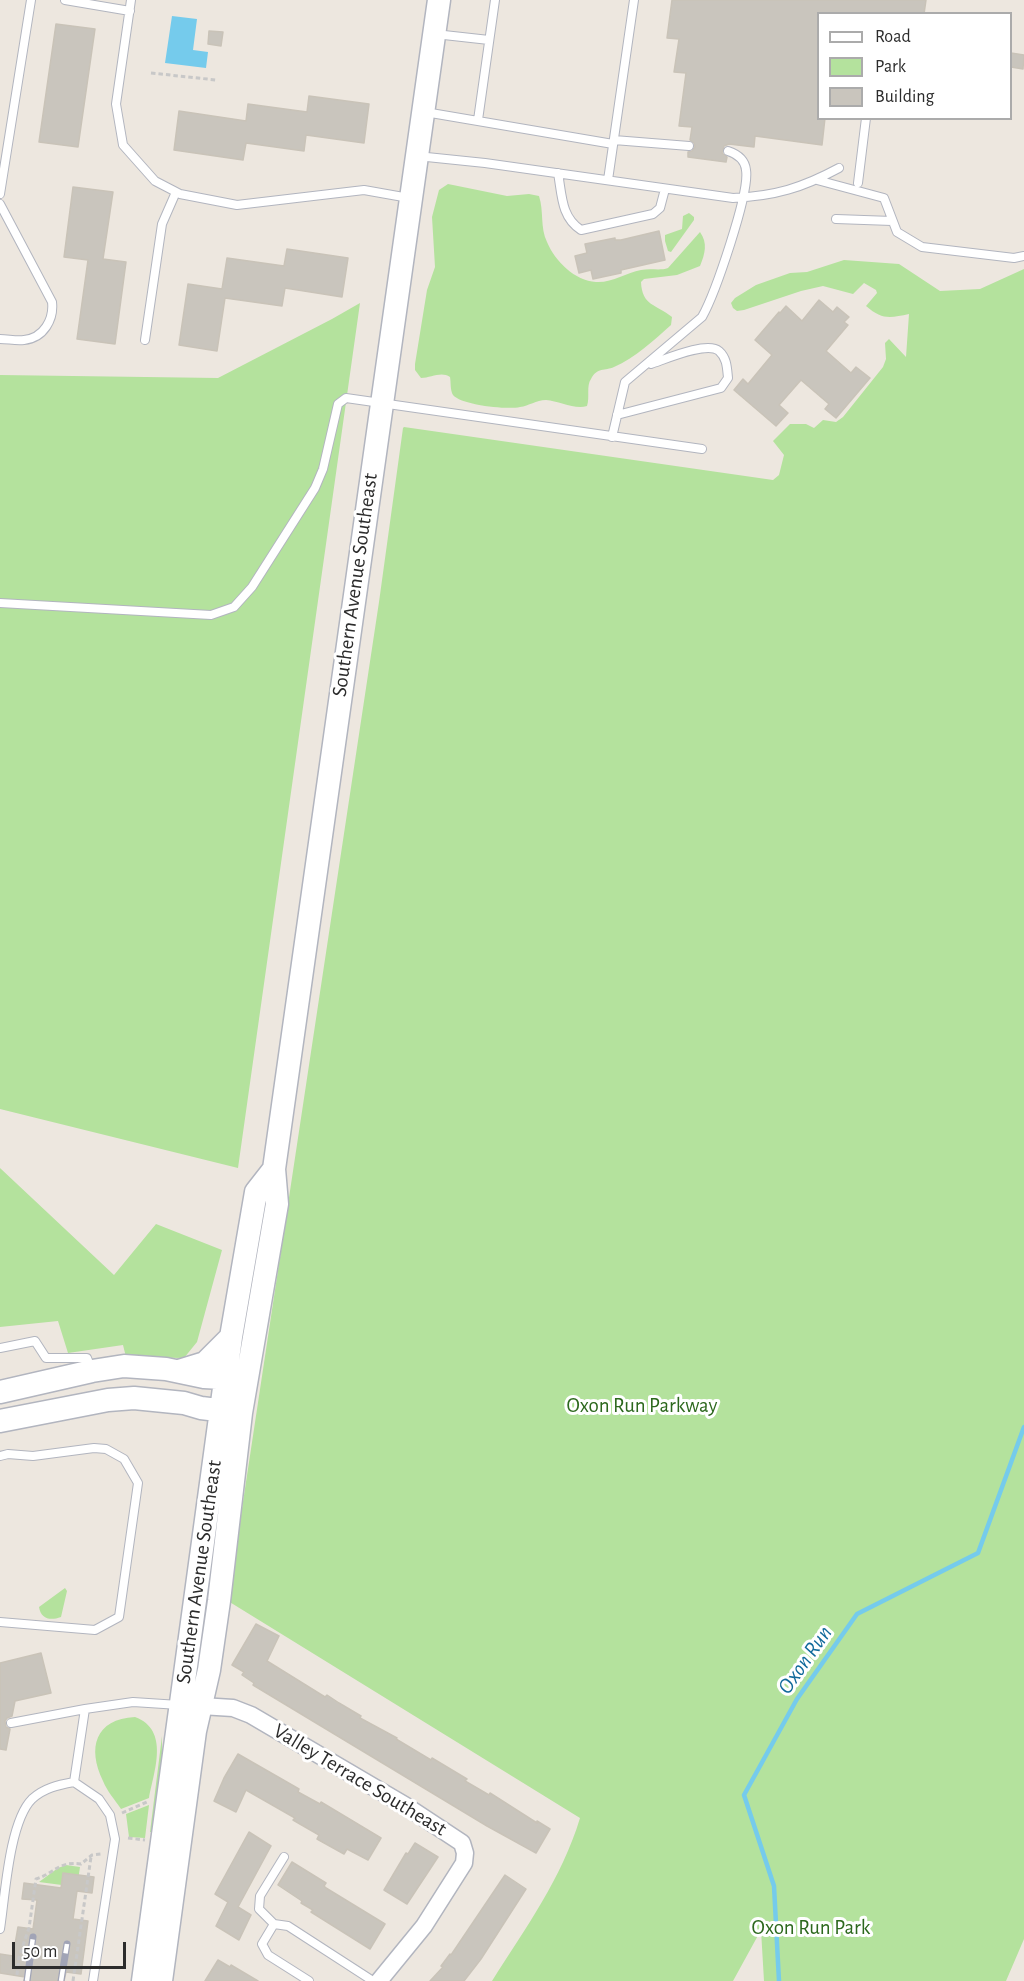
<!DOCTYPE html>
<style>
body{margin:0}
#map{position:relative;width:1024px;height:1981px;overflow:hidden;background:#ede7df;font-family:"Alegreya Sans",sans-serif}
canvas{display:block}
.legend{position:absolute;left:817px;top:12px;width:195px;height:108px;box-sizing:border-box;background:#fff;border:2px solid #ababab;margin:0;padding:8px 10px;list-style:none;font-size:18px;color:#2c2c2c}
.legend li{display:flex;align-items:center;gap:12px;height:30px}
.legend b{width:30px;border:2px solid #ababab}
.scale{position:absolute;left:12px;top:1942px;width:114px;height:27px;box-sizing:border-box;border:3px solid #2c2c2c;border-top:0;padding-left:8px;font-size:18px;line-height:21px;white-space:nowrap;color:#2c2c2c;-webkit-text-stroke:4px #fff;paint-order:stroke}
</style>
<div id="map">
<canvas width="1024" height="1981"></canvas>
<ul class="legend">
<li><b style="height:8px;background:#fff"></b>Road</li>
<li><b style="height:16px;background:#b4e29d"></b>Park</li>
<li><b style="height:16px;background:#c9c5bd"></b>Building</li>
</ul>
<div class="scale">50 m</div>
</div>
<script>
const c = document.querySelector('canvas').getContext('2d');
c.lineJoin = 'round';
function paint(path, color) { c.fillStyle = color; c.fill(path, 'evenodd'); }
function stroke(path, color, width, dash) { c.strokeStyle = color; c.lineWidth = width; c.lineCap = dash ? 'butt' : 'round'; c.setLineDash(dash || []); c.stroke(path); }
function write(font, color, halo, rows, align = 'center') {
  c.font = font + ' "Alegreya Sans",sans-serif'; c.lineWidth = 6; c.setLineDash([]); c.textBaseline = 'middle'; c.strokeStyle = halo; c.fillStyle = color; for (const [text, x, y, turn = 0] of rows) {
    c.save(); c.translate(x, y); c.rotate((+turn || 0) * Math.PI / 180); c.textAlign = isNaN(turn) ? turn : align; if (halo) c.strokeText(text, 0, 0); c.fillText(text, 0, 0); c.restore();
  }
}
const green = new Path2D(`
 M448 184 507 196 529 194 539 196C544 211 540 228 547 242 555 261 575 281 596 282 612 283 626 273 641 270 651 268 660 271 668 268L700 232C708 243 705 254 700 266L677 275 644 279 641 282C642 306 656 304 672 317L671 325C654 340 635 358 614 367 605 371 597 367 591 379 586 386 590 397 587 406 575 410 559 401 546 400 536 400 529 406 520 407 507 410 461 405 453 395 450 390 451 382 450 377 441 371 431 378 421 378L415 370V364L427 290 435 267 432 217 439 190Z
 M689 213 694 217V220L671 252 668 251 665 241V235L682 229 683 216Z
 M844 260 899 264 940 291 980 289 1024 269V1939L1006 1981H764L761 1930 733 1981H492C525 1929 562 1878 580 1818L228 1601 379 602 403 428 404 427 773 480 779 475 784 455 773 441 790 424H806L814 428 823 420 836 422 843 417 883 367 886 359 885 343 889 339 906 357 909 314C890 318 882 320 866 306L877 293 876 290 864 283 853 294 823 286 801 291 744 310 737 311 733 308 731 303 735 298 756 285 790 273 807 272Z
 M360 303 238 1168 0 1109V375L218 378 332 319Z
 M0 1168 114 1275 156 1224 222 1250 197 1342 184 1358 126 1357 123 1345 68 1353 58 1321 0 1327Z
 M65 1588 67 1591 61 1617C50 1621 41 1619 39 1607Z
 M135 1717C170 1730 154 1771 149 1798L121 1809C115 1800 107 1791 103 1781 87 1748 95 1719 135 1717Z
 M162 1736V1765L152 1832H150Z
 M149 1805 145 1838 129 1837 126 1814Z
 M66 1865 80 1867 77 1887 39 1882 58 1868Z`);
const water = new Path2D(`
 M172 16 197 19 193 50 208 52 206 68 165 63Z`);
const stream = new Path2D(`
 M779 1981 774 1886 744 1795 797 1699 857 1614 978 1553 1024 1427`);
const building = new Path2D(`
 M672 0H926L924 14H819V118H825L822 145 755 136 754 147 729 144 724 146 722 153 727 157 726 162 688 157V152L692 151 695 147 694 143 690 140 692 127 679 126 686 73 674 72 679 39 667 38Z
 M56 24 95 29 78 147 39 142Z
 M209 31 223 32 221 46 208 44Z
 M1011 53 1024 55 1023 69 1011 67Z
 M309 96 369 104 364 143 306 135 304 151 246 143 243 160 174 150 179 111 246 121 248 104 307 112Z
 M73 187 113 192 103 259 126 262 115 344 77 339 88 260 64 257Z
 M659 231 665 260 621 270V273L593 279 591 270 579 273 575 256 587 253 585 244 615 238V240H621Z
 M287 249 348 258 342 297 285 288 282 306 225 298 217 351 179 345 188 284 222 289 227 258 284 266Z
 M819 300 833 312 837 307 849 317 844 322 848 325 826 351 851 373 856 367 870 378 836 418 825 409 829 404 801 380 779 405 788 413 776 426 734 390 743 379 748 384 772 355 755 340 779 312 780 313 786 306 802 321Z
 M256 1624 279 1636 267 1661 325 1697 327 1695 339 1703 361 1716 360 1718 397 1738 396 1739 431 1760 432 1758 467 1779 465 1781 489 1795 490 1793 537 1823V1821L550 1829 536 1853 487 1826 253 1685 254 1683 242 1675 244 1672 232 1665Z
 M41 1653 51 1693 15 1701 12 1716 7 1718 5 1721 6 1727 10 1729 6 1750 0 1749V1663Z
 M238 1754 299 1789 298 1792 320 1804 321 1802 381 1838 368 1860 347 1849 344 1854 317 1839 319 1835 293 1820 295 1818 246 1790 236 1812 214 1801 224 1778Z
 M249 1832 271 1846 238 1907 251 1915 239 1940 216 1926 228 1902 215 1894Z
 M415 1843 438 1857 407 1904 384 1890 406 1853 408 1854Z
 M292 1862 326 1883 324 1886 326 1888 385 1924 370 1949 311 1912 313 1910 301 1903 302 1901 278 1885Z
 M63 1873 94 1877 92 1893 77 1891 73 1919 88 1921 81 1974 66 1972 64 1981H24L25 1977 0 1973V1954L13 1956 18 1927 33 1929 37 1900 22 1899 24 1883 61 1888Z
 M505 1875 526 1889 481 1959 464 1981H430L443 1967 441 1966 450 1954 451 1955Z
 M218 1960 230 1967 231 1965 258 1981H205Z`);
const path = new Path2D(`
 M151 73 216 80
 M122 1813 149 1801
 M128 1838 145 1840
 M17 1975 19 1957 29 1928 36 1879C55 1873 58 1861 81 1864L92 1855 101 1854
 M73 1981 91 1857`);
const lane = new Path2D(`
 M65 0 130 11
 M131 0 116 104 123 145 155 181 180 194 237 205 364 190 409 198
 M435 34 489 40
 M425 112 613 144
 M478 120 495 0
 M614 140 689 146
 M417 156 485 163 733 198C775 196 802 188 839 168
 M558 173C562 195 561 217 581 230L653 214 660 208 665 189
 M608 180 634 0
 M817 180 884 198 897 232 922 247 1014 258 1024 256
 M858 183 866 118
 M0 194 31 0
 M0 204 52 302C54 319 44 338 24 340 16 341 8 339 0 339
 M836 219 892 221
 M145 340 162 224 176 192
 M617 415 721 388 728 378C727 368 727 358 719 351 707 341 666 359 651 364
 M612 437 625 382 702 317C715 294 750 193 746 170 745 160 737 154 728 151
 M0 603 211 615 234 607 252 587 315 488 323 469 338 404 346 398 702 449
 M0 1348 35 1341 46 1358H87L92 1371
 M0 1456 8 1454 33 1456 94 1448 106 1449 124 1459 138 1483 119 1617 95 1630 0 1622
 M11 1723 85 1709
 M74 1782 85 1709 133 1702 179 1705
 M274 1924 259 1909 260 1896 284 1857
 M0 1929C5 1897 9 1822 32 1799 44 1788 58 1785 74 1782L99 1799 110 1815 115 1839 93 1981
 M309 1981 268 1955 262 1944 274 1924 288 1926 373 1981`);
const street = new Path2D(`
 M201 1706 233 1708 251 1715 406 1806 462 1843 465 1853 464 1863 424 1926 379 1981`);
const secondary = new Path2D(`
 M179 1371 205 1363 231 1337
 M0 1392 92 1371 124 1366 166 1369 204 1377 240 1379
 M0 1421 108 1400 134 1398 184 1403 201 1408 234 1412
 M143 1981 231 1337 256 1192 274 1169
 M161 1981 195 1731 209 1670 219 1601 241 1413 277 1204 274 1169 439 0`);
const rail = new Path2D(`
 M27 1981 33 1937
 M61 1981 67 1944`);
const streetNames = [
 ["Southern Avenue Southeast",355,585,-82],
 ["Southern Avenue Southeast",199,1572,-82],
 ["Valley Terrace Southeast",360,1780,31]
];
const parkNames = [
 ["Oxon Run Parkway",642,1406],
 ["Oxon Run Park",811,1928]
];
const waterNames = [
 ["Oxon Run",805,1660,-55]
];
paint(green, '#b4e29d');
paint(water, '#75cbec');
stroke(stream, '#75cbec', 4.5);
paint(building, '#c9c5bd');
stroke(building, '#c9c3b8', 1.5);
stroke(lane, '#b2b5bf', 10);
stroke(street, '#b2b5bf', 19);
stroke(secondary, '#b2b5bf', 25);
stroke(path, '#c8c8c8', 3, [4.5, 3]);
stroke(lane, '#fff', 8);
stroke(street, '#fff', 16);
stroke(secondary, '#fff', 22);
stroke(rail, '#a1a4b6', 7);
stroke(rail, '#fff', 4.5, [14]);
write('21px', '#2c2c2c', '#fff', streetNames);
write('21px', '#2c681d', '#fff', parkNames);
write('italic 22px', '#116a9b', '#fff', waterNames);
</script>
